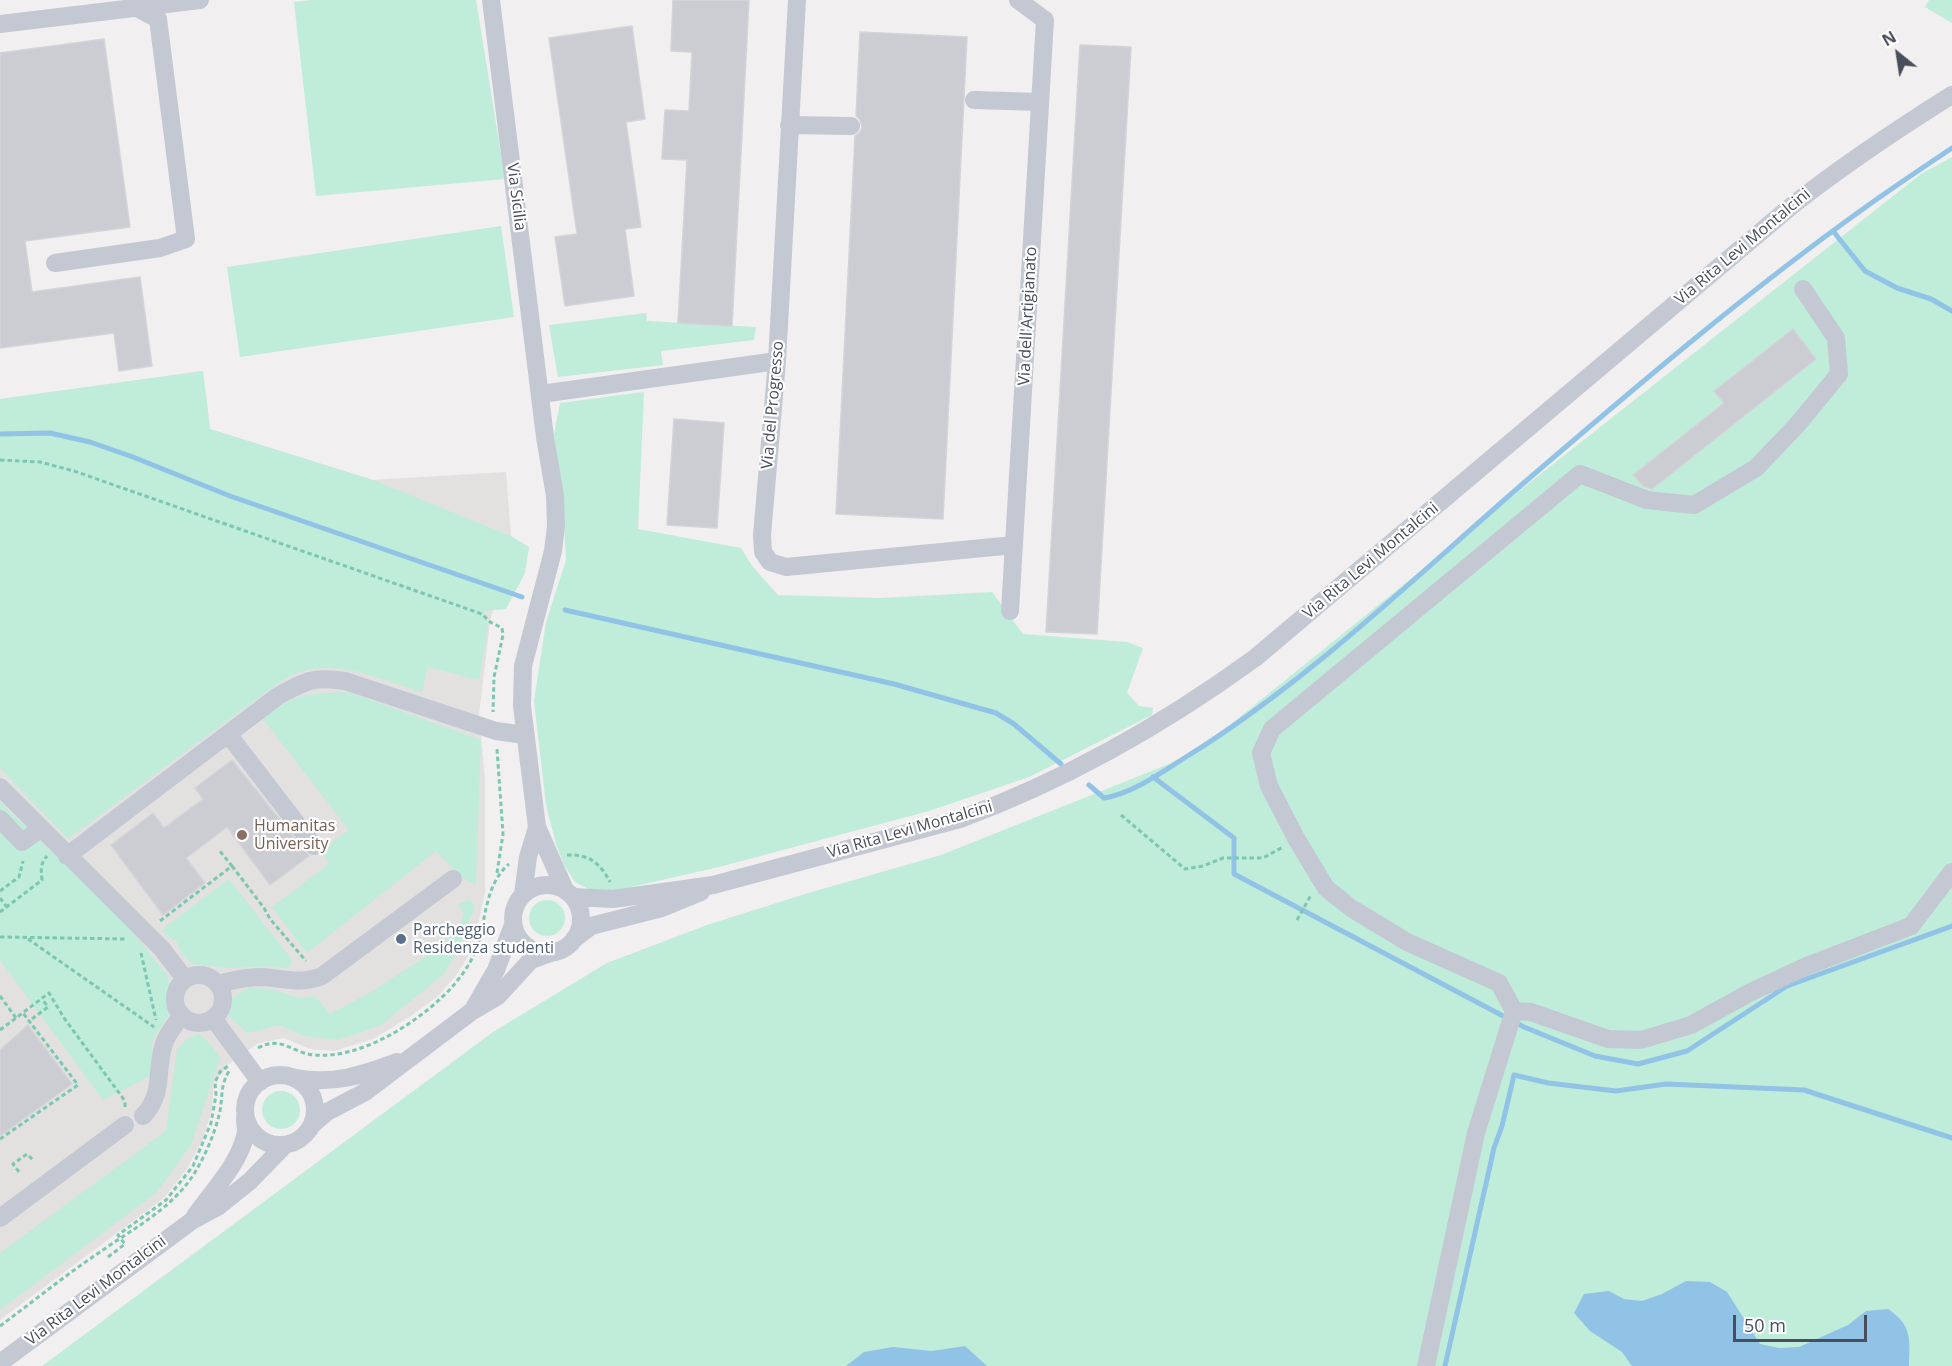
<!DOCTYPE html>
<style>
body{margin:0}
#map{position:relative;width:1952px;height:1366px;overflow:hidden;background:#f1efef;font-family:"Open Sans",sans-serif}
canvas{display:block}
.north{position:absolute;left:1868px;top:24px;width:60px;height:60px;-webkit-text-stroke:4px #fff;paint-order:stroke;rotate:330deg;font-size:16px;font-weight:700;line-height:24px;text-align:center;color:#484e5b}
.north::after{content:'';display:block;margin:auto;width:21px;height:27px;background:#484e5b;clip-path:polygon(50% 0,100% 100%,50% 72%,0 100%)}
.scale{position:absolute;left:1733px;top:1315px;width:134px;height:27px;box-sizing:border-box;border:3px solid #484e5b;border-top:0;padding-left:8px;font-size:18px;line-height:21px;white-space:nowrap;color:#484e5b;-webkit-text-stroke:4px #fff;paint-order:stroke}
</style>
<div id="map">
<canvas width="1952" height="1366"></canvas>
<div class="north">N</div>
<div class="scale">50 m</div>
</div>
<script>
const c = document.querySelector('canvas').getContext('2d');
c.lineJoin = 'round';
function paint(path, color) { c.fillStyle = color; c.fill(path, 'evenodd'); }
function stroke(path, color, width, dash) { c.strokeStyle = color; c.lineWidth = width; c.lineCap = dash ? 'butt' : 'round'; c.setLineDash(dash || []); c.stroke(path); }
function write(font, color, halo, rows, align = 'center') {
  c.font = font + ' "Open Sans",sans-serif'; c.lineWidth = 4.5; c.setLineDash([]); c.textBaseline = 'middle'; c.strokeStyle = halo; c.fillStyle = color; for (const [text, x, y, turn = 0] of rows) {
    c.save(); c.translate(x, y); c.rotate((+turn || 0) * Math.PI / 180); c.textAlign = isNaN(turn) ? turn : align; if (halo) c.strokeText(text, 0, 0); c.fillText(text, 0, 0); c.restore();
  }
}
const education = new Path2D(`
 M203 371 210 429 373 480 506 472 511 536 490 622 479 715 485 779V892L473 949 457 974 437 997 408 1018 373 1039 334 1051 310 1049 284 1038 259 1043 240 1055 229 1064 214 1083 212 1110 203 1139 187 1169 164 1198 0 1320V399Z`);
const green = new Path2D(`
 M312 0H476L505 179 316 196 294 2Z
 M1929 0H1952V23L1925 7Z
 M1952 157V1366H42L493 1032 607 963 707 925 805 894 941 855 1194 754 1533 480 1921 174Z
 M501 226 514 317 240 357 227 267Z
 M646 313 647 321 756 327 754 340 661 351 663 365 558 377 549 325Z
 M203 371 210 429 373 480 511 536 529 547 525 573 506 609 484 611 488 625 479 680 428 667 422 692C386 681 341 660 303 671 295 673 286 679 278 683L68 839 0 768V399Z
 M644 392 638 529 741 548 753 567 778 595 881 598 992 592 1023 634 1127 642 1143 648 1127 693 1139 706 1153 708 1152 715 1029 777 929 811 719 867 609 892 592 891 575 882 564 865 556 844 546 805 534 701 546 622 566 560 563 507 554 434 560 403Z
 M348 692 481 740 476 885 461 877 436 851 307 953 272 907 330 863 320 851 349 830 263 719C293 693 310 693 348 692Z
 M0 802 125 923 168 976 172 1010 152 1041 154 1074 103 1100 0 960Z
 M229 879 292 960 290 967 282 968 271 966 231 968 192 964 182 954 177 942 162 932 166 926Z
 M469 900 475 906 458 950 444 974 381 1025 339 1040 303 1036 280 1025 247 1033 228 1015 230 999 250 987 274 990 300 998 315 996 330 1014 373 991 434 951 458 928 464 914 458 904Z
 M529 918a18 18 0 1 1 36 0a18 18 0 1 1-36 0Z
 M199 1034 212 1046 220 1058 191 1145 157 1192 0 1310V1253L166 1131 177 1049 188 1038Z
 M262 1110a19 19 0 1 1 38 0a19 19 0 1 1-38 0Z`);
const water = new Path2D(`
 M1686 1281 1710 1282 1727 1292 1760 1344 1779 1348 1799 1347 1848 1325 1866 1311 1888 1309C1912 1325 1910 1339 1909 1366H1632L1622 1352 1590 1331 1574 1313 1584 1294 1609 1291 1624 1299 1642 1301 1662 1294Z
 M965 1346 987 1366H846L864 1352 893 1347 932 1351Z`);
const stream = new Path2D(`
 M1833 231 1865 271 1897 288 1931 299 1952 311
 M0 434 50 433 90 442 133 457 230 496 522 597
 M565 610 894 684 996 713 1014 724 1061 764
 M1153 777 1234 838V874L1524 1027 1595 1056 1638 1064 1687 1051 1787 986 1952 926
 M1089 785 1104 798C1133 793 1161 773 1186 757 1315 677 1425 567 1540 469 1645 379 1751 289 1863 209 1892 188 1922 168 1952 148
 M1445 1366 1494 1148 1502 1126 1514 1075 1548 1083 1616 1091 1666 1084 1804 1090 1952 1138`);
const building = new Path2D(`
 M673 0H749L732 326 678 323 687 160 662 159 665 110 689 111 692 52 671 51Z
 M632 26 645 119 626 122 641 227 625 229 634 296 565 306 555 237 577 234 549 38Z
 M860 32 967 37 943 519 836 514 855 136 860 132 862 127 860 120 856 116Z
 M104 39 130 227 25 241 32 292 140 277 152 366 119 371 114 333 0 348V53Z
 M1080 45 1131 47 1097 634 1046 632Z
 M1793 329 1816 359 1652 489 1643 486 1633 475 1724 403 1714 391Z
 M674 419 724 423 717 528 667 525Z
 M232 760 309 856 270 885 227 827 186 858 205 883 163 915 111 845 153 813 164 828 203 799 195 788Z
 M28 1025 72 1084 0 1136V1050Z`);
const path = new Path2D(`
 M0 460 40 462 74 471 482 614 490 622 502 628 503 635 494 677 493 712
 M1121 815 1185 869 1203 866 1223 858H1263L1283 847
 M567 855C589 854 600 863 610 882
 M232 866 264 908 270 919 306 961
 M497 873 503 834 497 749
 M0 891 19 877 23 861
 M0 898 7 907
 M0 912 42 880C41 870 40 864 47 856
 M1297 920 1311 895
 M160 921 232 866 219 850
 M0 937 127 939
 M28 939 154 1027
 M141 953 156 1020
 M0 996 16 1018
 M32 1019 48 1007 42 999
 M0 1030 49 993 64 1018 125 1101V1109
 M258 1048C281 1035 292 1053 314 1055 357 1059 409 1028 440 999 454 987 471 965 477 947 486 920 485 884 509 864
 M0 1139 78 1085 23 1013
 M19 1172 13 1164 27 1154 33 1160
 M108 1257 125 1244 118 1235 166 1200 193 1166 211 1123 216 1095 215 1082 220 1072 228 1066
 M0 1326C34 1301 68 1273 103 1250 136 1227 172 1208 194 1174 206 1154 215 1133 220 1111 223 1094 220 1087 229 1071`);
const minor = new Path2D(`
 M491 0 545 437 555 496 556 526 553 551 523 666 522 706 537 827 565 890
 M797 0 777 361 762 535 763 552 770 562 786 567 1014 545
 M0 24 200 0
 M974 100 1040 102
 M789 125 851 126
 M55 263 160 248 186 239 158 19 137 8
 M541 394 777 361
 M1010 611 1045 20 1018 0
 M228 734 314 846
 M0 787 162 949 185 979
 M0 819 22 842 40 829
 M67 856 278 696C305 681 314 676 345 681L496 731 525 735
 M513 919a34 34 0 1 1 68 0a34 34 0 1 1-68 0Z
 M523 894 528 857 537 827
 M573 897 613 899 713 885 960 819C1066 780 1163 725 1255 658L1789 208C1841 167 1896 130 1952 95
 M574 939 591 926 662 908 701 892
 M175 999a24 24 0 1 1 48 0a24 24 0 1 1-48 0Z
 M218 984C233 980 246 977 261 977 283 978 301 985 322 976L453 879
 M474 1008 496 970 513 925
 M1514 1011 1531 1012 1608 1039 1641 1040 1691 1025 1751 992 1807 966 1911 926 1952 872
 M213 1018 260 1082
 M245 1110a35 35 0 1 1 70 0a35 35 0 1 1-70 0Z
 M296 1078C333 1085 363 1075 397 1062
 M143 1116C165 1093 155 1070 164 1044 167 1033 176 1024 182 1015
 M312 1125 327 1112 365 1092 471 1012 498 996 531 960 556 951
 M195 1216C211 1193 239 1164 245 1136 247 1131 245 1123 245 1118
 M0 1218 125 1125
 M0 1363 193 1220 219 1206 250 1181 285 1145
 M1426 1366 1476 1133 1514 1011 1499 983 1407 942 1351 908 1326 888 1297 840 1269 786 1261 753 1272 729 1580 474 1647 500 1694 505 1756 468 1797 425 1839 374 1836 338 1803 289`);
const markers = [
 [242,835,6,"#8d6e63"],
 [401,939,6,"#5c6f8a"]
];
const streetNames = [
 ["Via Sicilia",516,197,83],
 ["Via Rita Levi Montalcini",1743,247,-40],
 ["Via dell'Artigianato",1028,316,-87],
 ["Via del Progresso",773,405,-85],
 ["Via Rita Levi Montalcini",1371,561,-40],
 ["Via Rita Levi Montalcini",910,830,-16],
 ["Via Rita Levi Montalcini",96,1291,-37]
];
const educationNames = [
 ["Humanitas",254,826],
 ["University",254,844]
];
const serviceNames = [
 ["Parcheggio",413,930],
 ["Residenza studenti",413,948]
];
paint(education, '#e2e1e0');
paint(green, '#c0ecda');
paint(water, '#90c3e6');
stroke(stream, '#90c3e6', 5);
paint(building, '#cccdd3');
stroke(building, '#d3d4da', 1.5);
stroke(path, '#7bc7b1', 3, [4.5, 3]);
stroke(minor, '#c3c8d3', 18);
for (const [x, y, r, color] of markers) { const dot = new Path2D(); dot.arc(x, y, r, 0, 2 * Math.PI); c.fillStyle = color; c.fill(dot); stroke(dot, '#fff', 2); }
write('16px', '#484e5b', '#fff', streetNames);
write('16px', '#785e54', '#fff', educationNames, 'left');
write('16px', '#4e5e75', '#fff', serviceNames, 'left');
</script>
